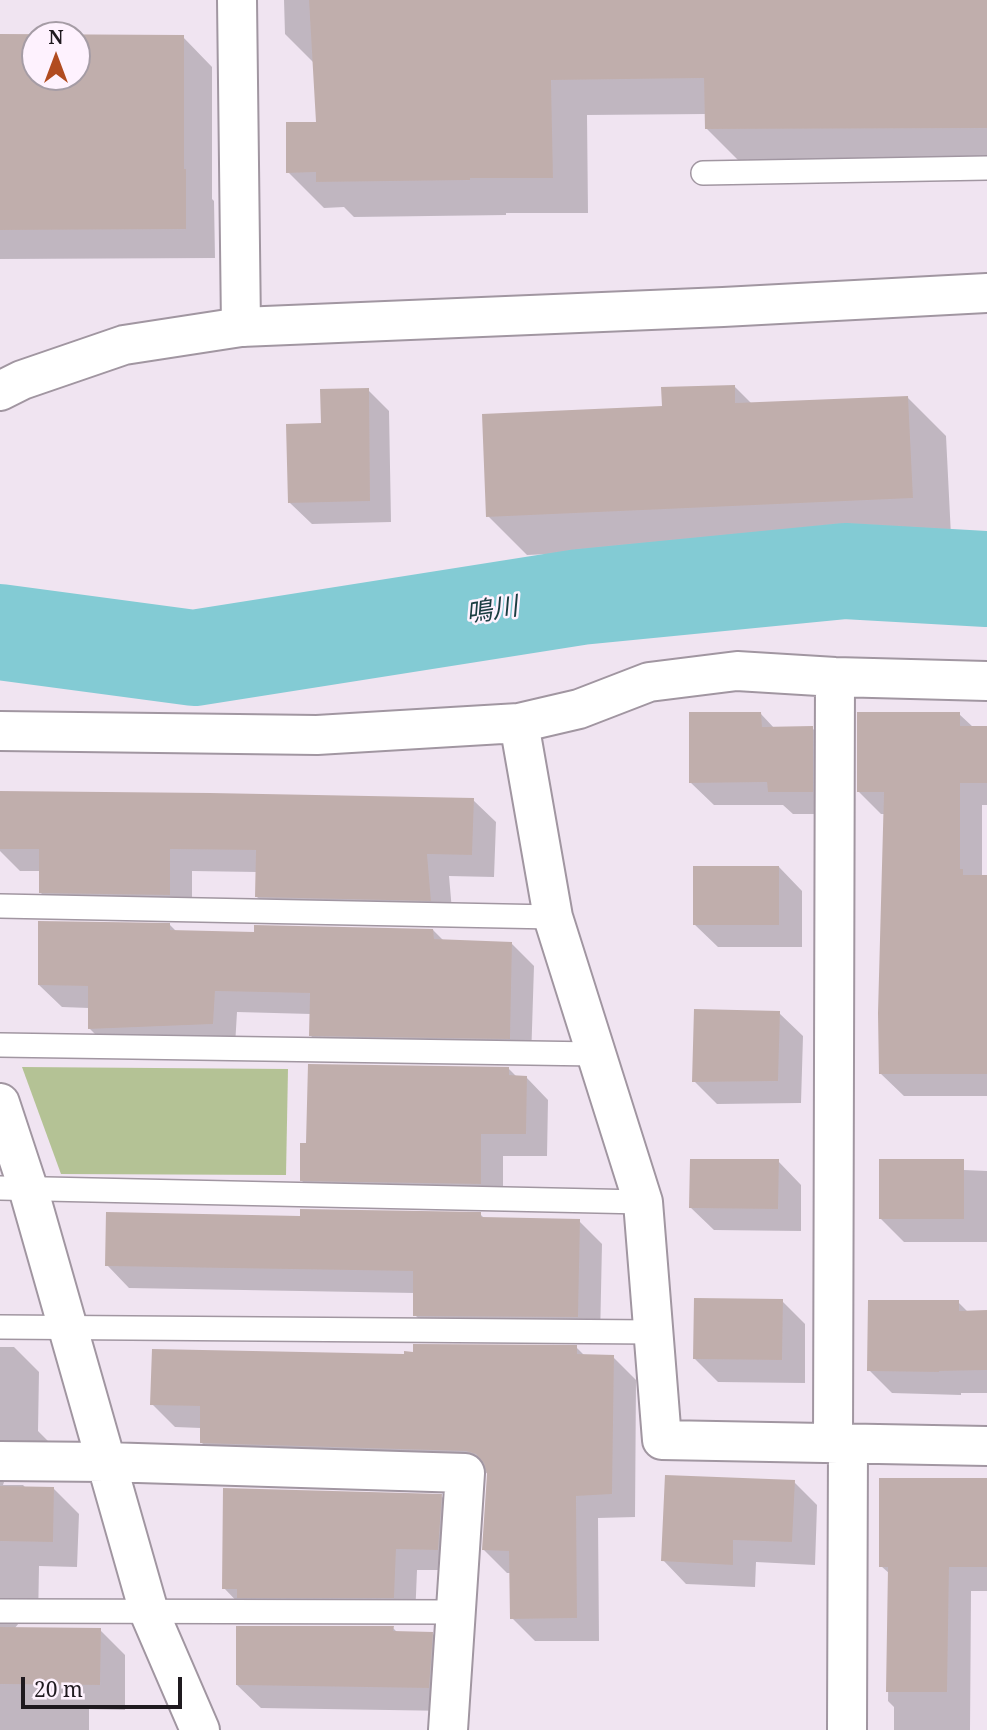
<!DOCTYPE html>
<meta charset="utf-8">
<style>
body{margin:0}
#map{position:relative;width:987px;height:1730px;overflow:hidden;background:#f0e4f1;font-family:"Noto Serif",serif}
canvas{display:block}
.north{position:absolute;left:21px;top:21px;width:70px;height:70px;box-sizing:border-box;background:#fef2fe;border:2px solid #a59ca5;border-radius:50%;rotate:0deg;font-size:19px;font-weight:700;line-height:28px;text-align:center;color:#1f1a1f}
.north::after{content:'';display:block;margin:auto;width:24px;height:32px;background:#b14c20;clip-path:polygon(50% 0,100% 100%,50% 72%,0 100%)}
.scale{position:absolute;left:21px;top:1677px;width:161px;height:32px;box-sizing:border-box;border:4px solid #1f1a1f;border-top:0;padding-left:9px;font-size:21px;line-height:24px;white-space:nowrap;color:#1f1a1f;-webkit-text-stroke:5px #fef2fe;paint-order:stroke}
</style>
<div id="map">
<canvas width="987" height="1730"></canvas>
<div class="north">N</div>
<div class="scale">20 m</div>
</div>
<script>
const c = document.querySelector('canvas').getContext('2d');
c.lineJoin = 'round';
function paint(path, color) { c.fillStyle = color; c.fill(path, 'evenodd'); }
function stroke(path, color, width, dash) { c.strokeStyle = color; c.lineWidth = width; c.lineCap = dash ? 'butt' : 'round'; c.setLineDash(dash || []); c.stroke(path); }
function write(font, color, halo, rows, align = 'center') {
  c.font = font + ' "Noto Serif","Noto Sans JP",serif'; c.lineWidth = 5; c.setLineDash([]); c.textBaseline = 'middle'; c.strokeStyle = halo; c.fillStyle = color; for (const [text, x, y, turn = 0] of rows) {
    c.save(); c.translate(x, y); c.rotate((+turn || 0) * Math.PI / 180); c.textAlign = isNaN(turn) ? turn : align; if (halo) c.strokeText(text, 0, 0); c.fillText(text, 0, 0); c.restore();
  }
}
const green = new Path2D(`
 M22 1067 288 1069 286 1175 61 1174Z`);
const shadow = new Path2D(`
 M284 0H987V163L742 164 706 128V114L587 115 588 213H506V215L354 217 344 207 324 208 288 172 318 123 314 63 285 34Z
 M0 36H35V77H77V36L183 37 212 67V199L214 201 215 258 0 259Z
 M734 386 752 404 908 398 946 436 951 536 527 555 488 516 664 408Z
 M368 390 389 411 391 522 312 524 290 503 323 425Z
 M761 714 775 729 812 728 836 751V814H793L783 805H714L690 782Z
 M959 714 973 727H987V805H982V876H987V1096H904L880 1073 885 814H881L858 791Z
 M0 793 473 800 496 822 494 877 449 876 453 922 279 919 256 896 257 872 192 871V917L63 915 40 892 41 871H20L0 851Z
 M779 867 802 891V947H718L694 924Z
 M170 925 177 932 256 933 433 930 444 941 511 943 534 966 531 1060 333 1057 310 1035 311 1014 237 1012 235 1046 112 1051 89 1028V1008L62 1007 39 985Z
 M779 1013 803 1036 801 1103 717 1104 694 1081Z
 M508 1068 517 1077H526L548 1100 547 1156H503V1206L324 1202 301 1180Z
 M778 1161 801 1185V1231L714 1230 690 1207Z
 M964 1170 987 1171V1242H904L881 1219Z
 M480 1214 485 1219 579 1221 602 1244 600 1339 438 1338 415 1315V1293L129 1288 107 1265 301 1218Z
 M782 1301 805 1324V1383L718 1382 695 1359Z
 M958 1302 968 1312H987V1393H961V1395L892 1393 869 1370Z
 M0 1347H14L39 1372 38 1431 48 1441V1464L6 1476 3 1485H23L26 1488 54 1489 79 1514 77 1567 39 1566 38 1622 19 1623 14 1629 100 1630 125 1655V1710L89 1709V1730H0Z
 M576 1347 585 1356 613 1357 636 1380 635 1517 598 1518 599 1641H535L512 1618 511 1573H507L484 1550 489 1473 224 1465 201 1442V1428L175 1427 152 1404 405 1356Z
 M987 1480V1591H971L970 1730H894V1707L888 1701 890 1574 881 1566Z
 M794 1482 817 1505 815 1565 756 1562 755 1587 686 1584 663 1560Z
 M441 1496 463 1517 459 1570H417L415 1619 245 1610 224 1588Z
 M393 1628 398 1633H432L455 1657 452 1711 261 1708 237 1685Z`);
const river = new Path2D(`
 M0 632 194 658 580 597 845 571 987 579`);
const building = new Path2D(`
 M309 0H987V128L705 129 704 78 551 80 553 178H470V180L316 182V172L286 173V122H316Z
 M0 34 184 35V169H186V229L0 230ZM35 35H77V77H35Z
 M735 385V403L908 396 913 498 486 517 482 414 662 406 661 387Z
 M369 388 370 501 288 503 286 424 321 423 320 389Z
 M689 712H761L762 727 813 726V792H768L767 782 689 783Z
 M857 712H960V726H987V783H960V869H963V875H987V1074H879L878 1013 884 792H857Z
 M0 791 210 793 474 798 472 855 427 854 431 901 255 897 256 850 170 849V895L39 893V849H0Z
 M693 866H779V925H693Z
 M38 921 170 923V930L254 932V925L433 929 434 939 512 942 510 1039 309 1036 310 993 215 991 213 1024 88 1029V986L38 985Z
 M694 1009 780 1011 778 1081 692 1082Z
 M308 1064 509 1067V1075L527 1076 526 1134H481V1184L300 1181V1143H306Z
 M690 1159H779L778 1209 689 1208Z
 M879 1159H964V1219H879Z
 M300 1209 481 1212V1217L580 1219 578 1317 413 1316V1271L105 1266 106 1212 300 1216Z
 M694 1298 783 1299 782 1360 693 1359Z
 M868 1300H959V1311L987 1310V1370L939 1371V1372L867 1371Z
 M413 1344 577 1345V1354L614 1355 612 1494 576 1496 577 1618 510 1619 509 1551 482 1550 487 1474 484 1463 476 1454 466 1451 200 1443V1406L150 1405 152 1349 404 1354V1351L413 1352Z
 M665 1475 795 1480 792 1542 733 1540V1565L661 1561Z
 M879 1478H987V1567H949L947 1692H886L888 1567H879Z
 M0 1486 54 1487 53 1542 0 1541Z
 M223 1488 442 1494 438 1550 396 1549 394 1598H237V1589H222Z
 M236 1626H394L393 1631 433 1632 429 1688 236 1685Z
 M0 1627 101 1628 100 1685 0 1684Z`);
const lane = new Path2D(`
 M703 173 987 168
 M0 906 553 917
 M0 1045 596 1054
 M0 1188 643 1202
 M0 1327 653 1332
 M0 1611 456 1612`);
const street = new Path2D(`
 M237 0 241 327
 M519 723 553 917 643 1202 662 1440 987 1446
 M0 731 317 735 519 723 579 709 649 682 737 671 835 677 987 681
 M0 1103 28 1188 149 1612 200 1730
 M833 1443 835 677
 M0 1461 105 1462 465 1473 448 1730
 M847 1730 848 1444`);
const secondary = new Path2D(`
 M0 391 22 380 124 345 241 327 723 307 987 293`);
const waterNames = [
 ["鳴川",492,611,-9]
];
paint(green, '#b4c295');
paint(shadow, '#0003');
stroke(river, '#83cbd4', 96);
paint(building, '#c0aeac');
stroke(lane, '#a196a1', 26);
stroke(street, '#a196a1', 42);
stroke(secondary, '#a196a1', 42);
stroke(lane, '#fff', 23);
stroke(street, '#fff', 38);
stroke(secondary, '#fff', 38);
write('italic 26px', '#1a3d41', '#fef2fe', waterNames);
</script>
